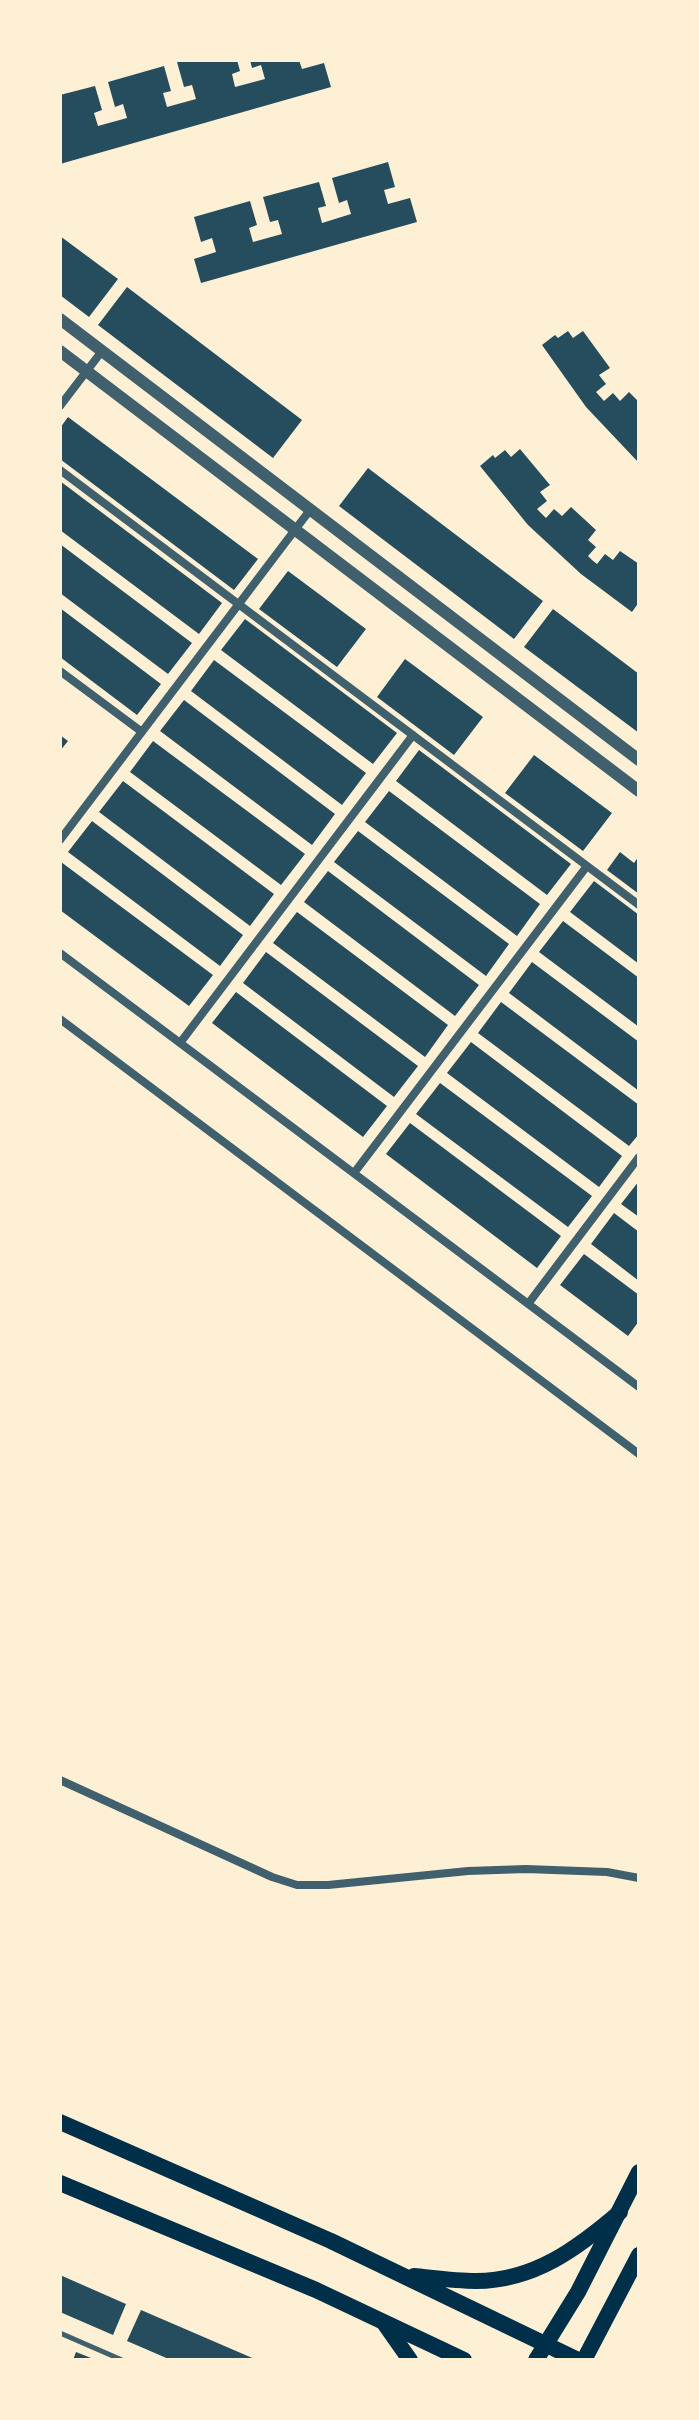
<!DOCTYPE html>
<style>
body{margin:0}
#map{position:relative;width:699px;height:2420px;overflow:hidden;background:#fdf0d5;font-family:Barlow,sans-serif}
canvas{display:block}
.frame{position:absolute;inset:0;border:62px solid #fdf0d5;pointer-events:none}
</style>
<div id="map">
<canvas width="699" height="2420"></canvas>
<div class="frame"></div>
</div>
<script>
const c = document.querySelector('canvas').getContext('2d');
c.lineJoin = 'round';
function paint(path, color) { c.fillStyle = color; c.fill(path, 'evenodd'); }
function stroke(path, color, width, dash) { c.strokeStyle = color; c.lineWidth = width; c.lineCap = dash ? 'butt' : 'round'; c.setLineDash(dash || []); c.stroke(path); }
const building = new Path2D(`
 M185 60H237L240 71 232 74 235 87 265 79 261 65 252 68 250 60H299L302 69 324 63 331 87 60 164V95L95 86 102 110 94 113 98 126 127 118 123 104 115 107 108 82 164 66 171 91 163 93 167 107 196 99 192 85 184 87 177 62Z
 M388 162 395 187 384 190 388 204 410 198 417 222 201 283 194 259 216 252 212 238 201 242 194 217 250 201 257 225 249 228 253 242 282 234 278 220 270 222 263 197 319 182 326 206 318 208 322 223 351 214 347 200 339 203 332 178Z
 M60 236 118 279 89 317 60 295Z
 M127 287 302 420 273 458 98 325Z
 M568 331 573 338 583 331 610 368 599 375 606 384 596 392 604 401 613 393 620 401 629 392 639 402V463L586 407 542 345 555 335 558 338Z
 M68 417 258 559 234 590 60 459V428Z
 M520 449 550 485 540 492 547 501 537 509 546 518 554 509 562 516 571 507 596 530 588 540 596 547 588 556 592 560 597 564 605 554 613 560 620 551 639 564V602L632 612 581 574 528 525 480 466 493 455 495 458 505 450 511 457Z
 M368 468 543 601 514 639 339 506Z
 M60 481 222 603 199 634 60 530Z
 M60 544 192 643 168 674 60 593Z
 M288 571 366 629 337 667 259 609Z
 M60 608 161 684 137 715 60 657Z
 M553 609 639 674V733L524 647Z
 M245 619 397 733 373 764 221 650Z
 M405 659 483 717 454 755 377 697Z
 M214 660 366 773 342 805 191 691Z
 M184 700 335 814 312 845 160 731Z
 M60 735 68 741 60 751Z
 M153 741 305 854 281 885 130 772Z
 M419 750 571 864 547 895 396 781Z
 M534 755 612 813 583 851 505 793Z
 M123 781 274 894 250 926 99 812Z
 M389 791 540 904 517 936 365 822Z
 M92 821 243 935 220 966 68 852Z
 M358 831 509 944 486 976 334 862Z
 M620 852 634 863 639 856V894L607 870Z
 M61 862 213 975 189 1006 60 910Z
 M328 871 479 985 455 1016 304 902Z
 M594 881 639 915V964L570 912Z
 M297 912 448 1025 425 1057 273 943Z
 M563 921 639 978V1027L539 952Z
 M266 952 418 1066 394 1097 243 983Z
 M532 962 639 1042V1091L509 993Z
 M236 992 387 1106 363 1137 212 1023Z
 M501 1002 639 1105V1134L629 1146 478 1033Z
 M471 1042 622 1156 599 1187 447 1073Z
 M440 1083 592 1196 568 1227 416 1114Z
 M410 1123 561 1236 537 1268 386 1154Z
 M639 1181V1217L621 1204Z
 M614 1213 639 1232V1281L591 1244Z
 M584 1254 639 1295V1321L628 1336 560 1285Z
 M60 2275 126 2304 113 2335 60 2312Z
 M141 2310 257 2360H171L127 2341Z
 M76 2352 96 2360H73Z`);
const service = new Path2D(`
 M60 2333 122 2360`);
const minor = new Path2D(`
 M60 406 102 351
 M60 470 639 905
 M60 671 142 732
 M60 840 310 510
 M60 953 639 1387
 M60 1019 639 1454
 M180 1043 413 735
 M354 1173 587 866
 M528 1304 639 1157
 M60 1780 272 1877 297 1885H328L468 1871 526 1869 607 1872 639 1878`);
const tertiary = new Path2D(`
 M60 319 639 760
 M60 351 639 791`);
const primary = new Path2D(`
 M536 2360 578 2292 639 2172
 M584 2360 639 2255`);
const trunk = new Path2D(`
 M60 2122 331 2241 578 2360
 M60 2183 316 2290 464 2360
 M414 2276C434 2278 456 2281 476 2281 534 2281 578 2248 620 2212
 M384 2323 410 2360`);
paint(building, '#264d5e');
stroke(service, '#3f606c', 5);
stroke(minor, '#3f606c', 8);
stroke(tertiary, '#3f606c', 12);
stroke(primary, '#003049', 16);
stroke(trunk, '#003049', 16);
</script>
